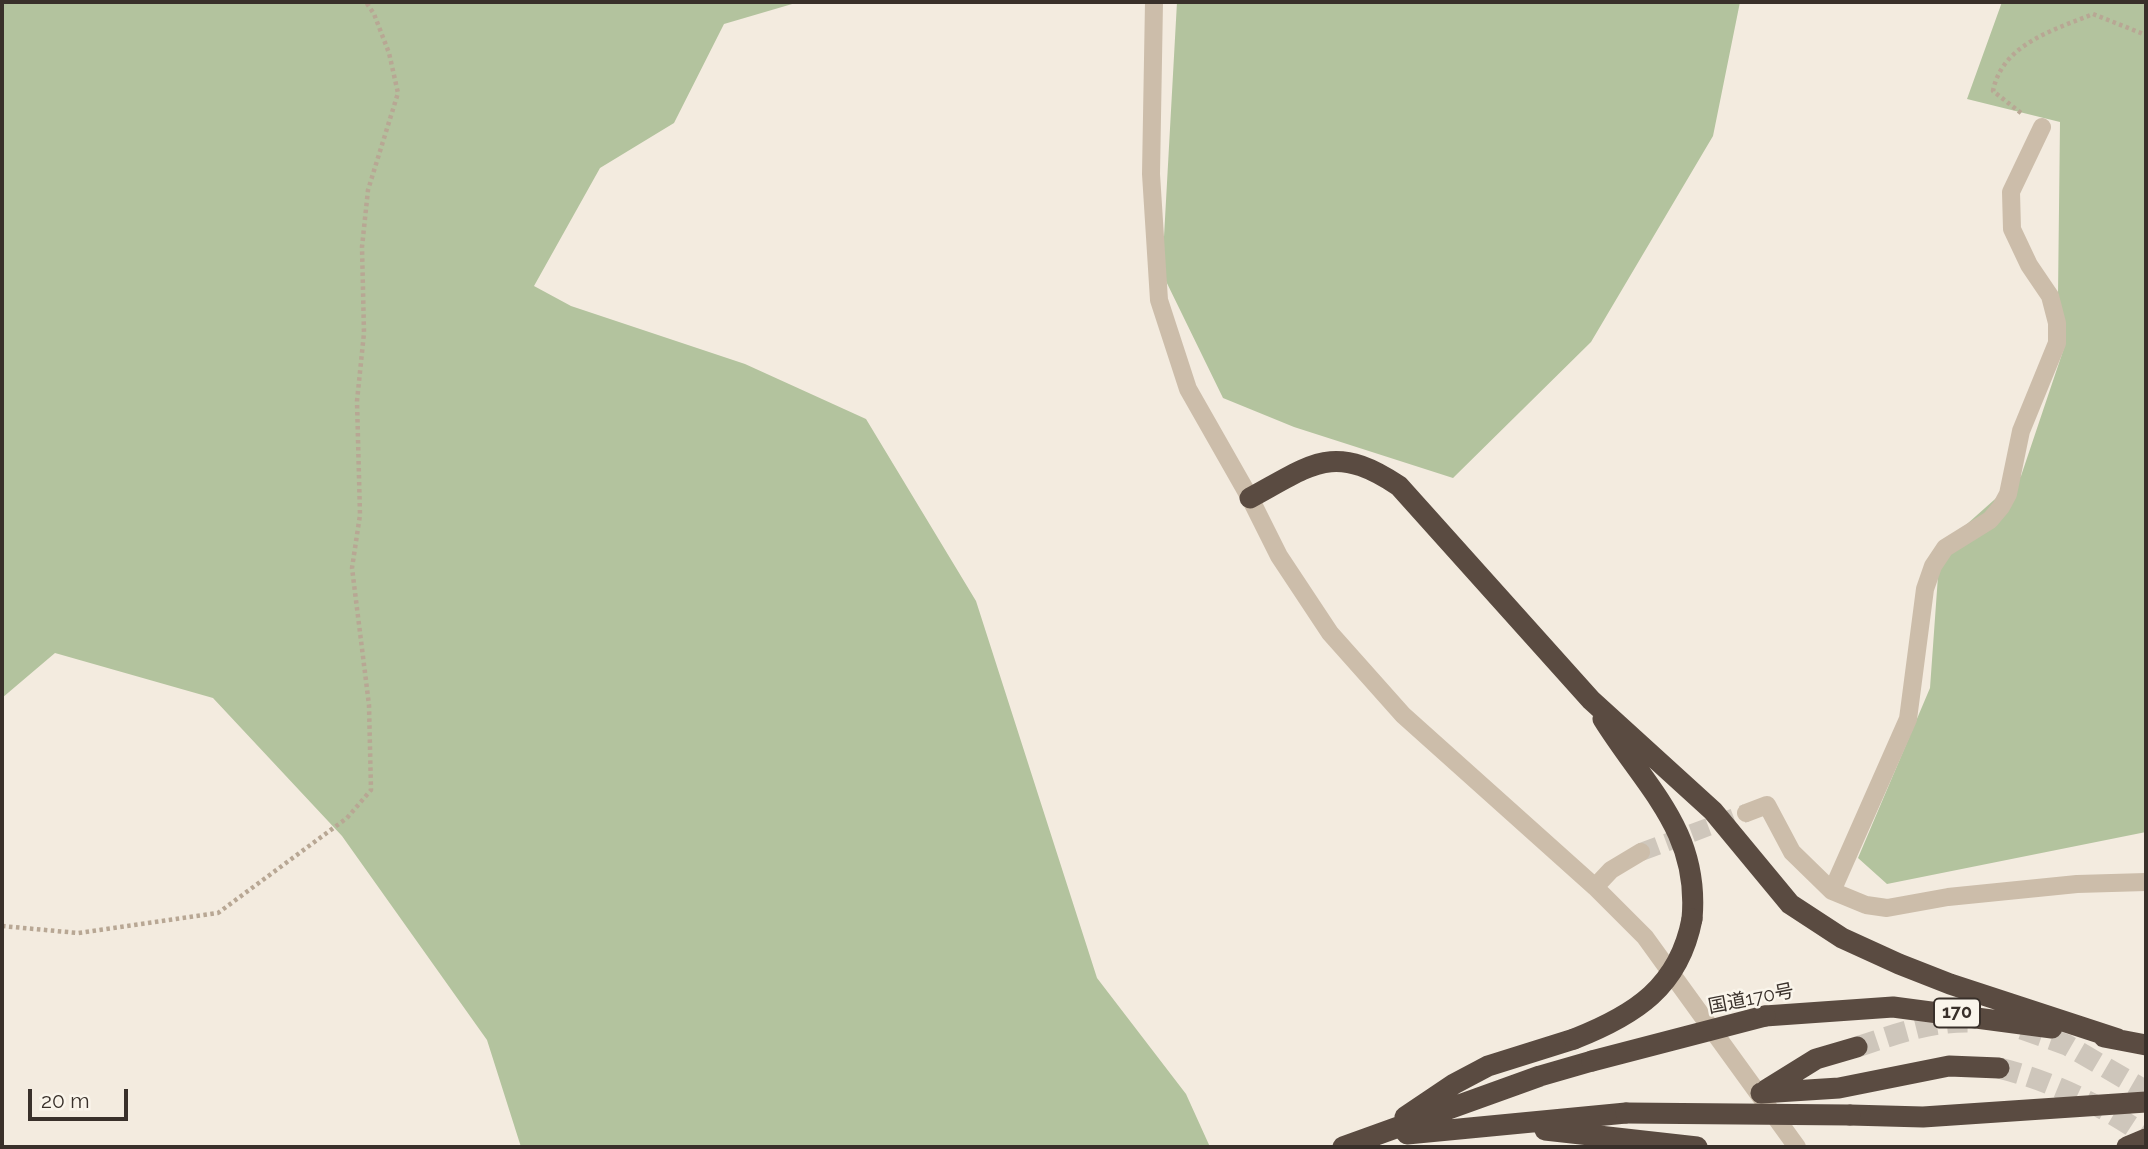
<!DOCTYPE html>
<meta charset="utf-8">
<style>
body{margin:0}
#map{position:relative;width:2148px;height:1149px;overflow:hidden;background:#f3ebdf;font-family:Raleway,sans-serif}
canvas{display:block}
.frame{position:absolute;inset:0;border:4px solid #39302a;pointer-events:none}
.scale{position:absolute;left:28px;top:1089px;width:100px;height:32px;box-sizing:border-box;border:4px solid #39302a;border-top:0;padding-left:9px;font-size:21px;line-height:24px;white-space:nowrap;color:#39302a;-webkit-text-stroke:5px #faf5eb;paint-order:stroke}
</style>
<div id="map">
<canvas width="2148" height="1149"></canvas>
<div class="frame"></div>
<div class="scale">20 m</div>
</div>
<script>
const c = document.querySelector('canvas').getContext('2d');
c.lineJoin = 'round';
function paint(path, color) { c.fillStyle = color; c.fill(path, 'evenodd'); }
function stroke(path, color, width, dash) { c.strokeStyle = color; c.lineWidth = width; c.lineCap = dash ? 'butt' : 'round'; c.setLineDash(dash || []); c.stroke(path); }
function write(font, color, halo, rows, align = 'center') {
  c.font = font + ' Raleway,"Noto Sans JP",sans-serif'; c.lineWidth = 5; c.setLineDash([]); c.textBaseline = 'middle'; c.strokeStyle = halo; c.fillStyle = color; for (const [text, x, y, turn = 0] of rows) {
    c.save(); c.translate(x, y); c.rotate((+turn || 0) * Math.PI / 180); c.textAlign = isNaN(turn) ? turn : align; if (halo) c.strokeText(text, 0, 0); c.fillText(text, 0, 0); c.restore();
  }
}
const green = new Path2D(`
 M2 2H799L724 24 674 123 600 168 534 286 571 306 745 364 866 419 976 601 1097 978 1186 1094 1210 1147H521L487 1040 342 836 213 698 55 653 2 698Z
 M1177 2H1740L1713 136 1591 342 1453 478 1294 427 1223 398 1162 273Z
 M2002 2H2146V832L1887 884 1858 858 1930 688 1940 548 2021 476 2064 348 2058 295 2060 122 1967 99Z`);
const minorTunnel = new Path2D(`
 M1641 852 1746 813`);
const highwayTunnel = new Path2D(`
 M2022 1029 2067 1045 2146 1091
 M1857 1047C1893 1035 1931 1021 1970 1022
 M1999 1068C2051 1081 2102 1105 2146 1136`);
const path = new Path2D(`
 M2021 113 1993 91C2002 44 2054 30 2093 14L2146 35
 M2 926 78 933 218 913 347 818 371 790 369 705 352 568 360 515 357 401 364 333 362 247 368 190 398 93 389 53 374 14 366 2`);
const minor = new Path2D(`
 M1154 2 1151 174 1159 300 1188 389 1250 498 1279 556 1330 633 1403 715 1595 887 1645 937 1797 1147
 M1746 813 1767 805 1792 852 1832 891 1866 905 1887 908 1948 897 2077 884 2146 882
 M1595 887 1611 870 1641 852
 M1832 891 1908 719 1925 589 1933 566 1945 548 1990 520 2001 507 2008 494 2021 431 2057 343V323L2050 296 2029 265 2012 229 2011 192 2042 127`);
const highway = new Path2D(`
 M1250 498C1313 464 1333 442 1399 486L1591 700 1713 811 1790 904 1842 938 1899 964 1950 984 2118 1039
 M1603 719C1646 788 1700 831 1692 919
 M1765 1016 1893 1007 2052 1028
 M2104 1037 2146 1045
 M1766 1090 1816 1059 1857 1047
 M1761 1093 1839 1088 1949 1066 1999 1068
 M1850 1115 1923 1117 2146 1102
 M1405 1117 1454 1084 1488 1066 1574 1039
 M1545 1130 1697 1147
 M1407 1134 1626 1113
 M1343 1147 1540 1076 1592 1061
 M2127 1147 2146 1139`);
const highwayBridge = new Path2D(`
 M1574 1039C1635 1015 1679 987 1692 919
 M1592 1061 1765 1016
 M1626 1113 1850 1115`);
const shields = [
 [1957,1013,46]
];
const shieldNames = [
 ["170",1957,1013]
];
const streetNames = [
 ["国道170号",1751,999,-11]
];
paint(green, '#b3c39e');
stroke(minorTunnel, '#cec6bb', 18, [18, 9]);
stroke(highwayTunnel, '#cec6bb', 21, [21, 10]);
stroke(path, '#b8a794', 4.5, [3.5, 3.5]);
stroke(minor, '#ccbdaa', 18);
stroke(highway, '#5a4b41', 21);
stroke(highwayBridge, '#5a4b41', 21);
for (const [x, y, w] of shields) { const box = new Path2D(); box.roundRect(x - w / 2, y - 14.5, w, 29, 5); c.fillStyle = '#faf5eb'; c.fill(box); stroke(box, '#39302a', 2); }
write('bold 18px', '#39302a', null, shieldNames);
write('19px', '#39302a', '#faf5eb', streetNames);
</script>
